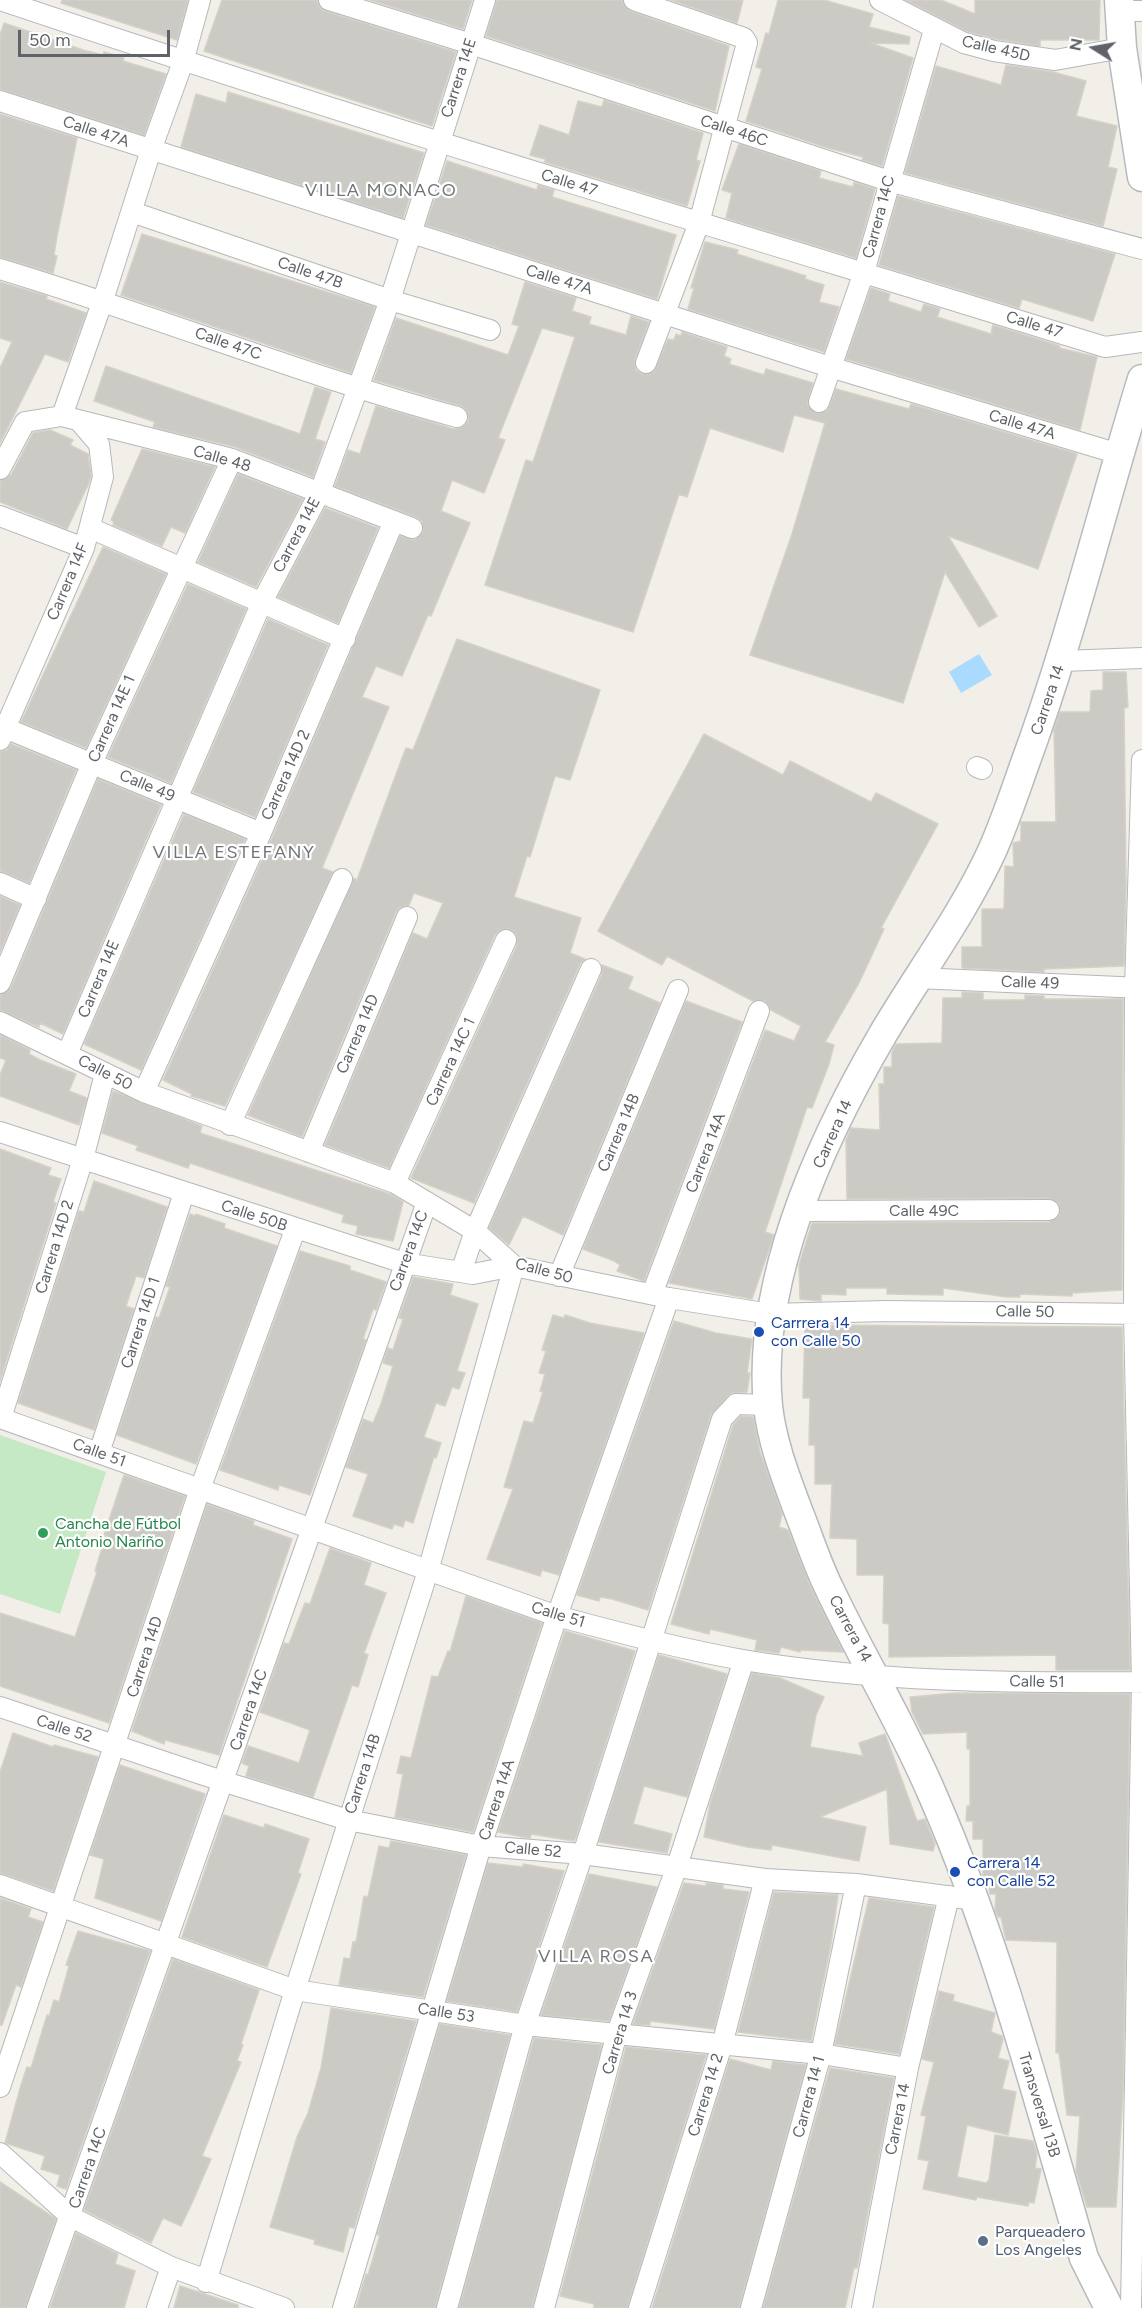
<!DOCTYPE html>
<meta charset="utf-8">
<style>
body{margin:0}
#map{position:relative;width:1142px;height:2308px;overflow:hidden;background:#f1efe8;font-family:Figtree,sans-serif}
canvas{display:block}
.north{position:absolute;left:1064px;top:18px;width:60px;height:60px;-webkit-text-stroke:4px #fff;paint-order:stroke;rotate:281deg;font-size:16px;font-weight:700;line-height:24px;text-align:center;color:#5f6368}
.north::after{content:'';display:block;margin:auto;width:21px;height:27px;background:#5f6368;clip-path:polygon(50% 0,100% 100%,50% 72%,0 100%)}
.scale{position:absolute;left:18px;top:30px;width:152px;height:27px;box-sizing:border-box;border:3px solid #5f6368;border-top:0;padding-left:8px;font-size:18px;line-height:21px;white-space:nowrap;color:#5f6368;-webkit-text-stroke:4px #fff;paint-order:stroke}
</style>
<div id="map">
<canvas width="1142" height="2308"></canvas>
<div class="north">N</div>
<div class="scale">50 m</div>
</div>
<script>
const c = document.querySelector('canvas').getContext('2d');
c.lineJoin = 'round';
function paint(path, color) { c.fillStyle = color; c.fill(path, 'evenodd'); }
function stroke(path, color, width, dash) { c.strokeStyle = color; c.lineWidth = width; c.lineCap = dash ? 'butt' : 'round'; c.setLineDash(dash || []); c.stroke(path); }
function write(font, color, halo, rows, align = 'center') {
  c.font = font + ' Figtree,sans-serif'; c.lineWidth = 4.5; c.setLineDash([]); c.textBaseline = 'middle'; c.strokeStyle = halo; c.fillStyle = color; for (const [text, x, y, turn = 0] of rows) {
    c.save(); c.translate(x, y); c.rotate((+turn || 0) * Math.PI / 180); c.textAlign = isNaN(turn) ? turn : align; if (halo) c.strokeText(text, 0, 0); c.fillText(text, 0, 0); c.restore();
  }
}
const green = new Path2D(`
 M0 1435 106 1472 60 1614 0 1594Z`);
const water = new Path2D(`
 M979 654 992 675 961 693 949 672Z`);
const building = new Path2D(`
 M62 0H188L177 40 61 3Z
 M222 0H317L320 8 325 11 456 52 432 126 204 51Z
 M370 0H472L463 29Z
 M497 0H622L625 7 630 11 729 46 715 111 486 36Z
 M671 0H743L737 23Z
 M778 0H824L873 14 869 27 910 37 909 44 871 43 913 58 882 166 862 160 863 157 828 148 746 121 762 69 756 67 766 33 769 34Z
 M906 0H941L975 14V0H1100L1099 40H1040V46L996 39 968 32Z
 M4 23 83 50 103 55 104 52 124 58 123 61 166 74 144 135 0 89V35Z
 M1006 65 1053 72 1086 81 1076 116 1117 126 1108 167 1117 169 1103 226 905 173 936 66 1001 85Z
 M228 92 424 153 403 218 181 147 196 94 226 103Z
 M604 100 703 133 696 160 700 161 687 206 545 162V159L530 155 540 125 569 135 578 101 602 107Z
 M0 114 77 138 57 236 54 255 57 256 53 273 0 257Z
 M739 144 821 171 819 178 853 187 854 182 875 189 856 258 726 218 732 193 722 190Z
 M447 161 537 190 538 185 554 190 552 197 676 235 657 299 426 225Z
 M898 196 1115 254 1093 321 1022 299 1019 308 879 265Z
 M142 234 375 307 351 373 121 295Z
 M705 242 738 250 737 254 806 276 805 279 824 285 819 302 839 307 824 352 688 309 694 288H691Z
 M0 282 47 296 46 299 86 313 68 362 45 354 0 443V368L12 342 0 338Z
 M525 282 576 298 572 311 591 317 589 324 626 335 631 316 649 322 635 359 636 370 642 374 654 372 668 339 674 340 676 334 681 336 682 332 727 347 724 356 731 359 729 364 764 375 766 369 813 383 807 404 816 413 827 411 836 389 909 409 911 404 1077 454 1038 569 948 536 997 616 979 627 945 572 903 703 750 655 792 534 825 423 794 415 783 452 710 428 687 497 679 494 633 632 485 585 526 460 533 462 575 337 542 328 498 438 505 440 484 493 452 480 441 511 470 523 431 616 428 615 402 676 376 666 362 697 389 707 322 868 333 872 225 1106 191 1096 192 1094 163 1080 272 838 400 536 414 540 423 532 422 521 416 517 335 486 348 450 360 454 376 406 454 429 465 426 469 420 466 409 461 406 374 380 396 318 508 355 519 326 512 324Z
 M871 288 890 294 888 301 921 312 924 304 940 309 937 317 991 334 993 325 1060 346 1059 348 1097 357 1080 430 846 359Z
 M106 366 300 434 315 387 331 392 315 439 325 442 313 477 235 447 153 427 155 422 94 401Z
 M50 430 73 440 70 445 88 454 91 476 88 485 67 529 0 502V481L11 475 33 433Z
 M142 449 215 467 185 533 171 527 162 546 113 525 114 522 111 520Z
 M238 474 303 499 256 587 198 562Z
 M325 508 378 528 338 623 278 597Z
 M103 547 166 574 86 748 21 722Z
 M188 584 246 609 171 783 108 757Z
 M268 619 328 645 255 817 193 792Z
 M457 639 600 690 570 780 555 776 530 857 527 856 514 897 581 918 570 953 585 959 580 964 474 1203 411 1178 517 945 516 934 510 929 500 930 495 935 389 1168 325 1145 413 933 427 939 443 903 414 893 409 905 400 907 396 912 302 1137 248 1115 354 878 357 880 401 761 406 748 413 750Z
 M1103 672H1126L1127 690 1128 707 1124 708 1126 884 1124 966 1044 969V972L962 968V947H982V909H1004L1005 866 1014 867 1013 843 1021 841V822H1056L1054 730 1060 712H1090L1091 691 1103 690Z
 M704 734 783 775 790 761 871 802 876 793 938 824 881 928 884 929 859 983 825 1042 834 1045 829 1064 812 1108 807 1107 765 1232 774 1235 752 1299 669 1283 765 1030 794 1041 801 1026 771 1010 764 1000 753 1001 667 956 662 965 598 931Z
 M11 744 76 770 29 883 0 871V752L7 750Z
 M98 779 161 805 63 1034 40 1023 39 1027 0 1010V995L11 988Z
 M184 814 245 839 141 1070 84 1044Z
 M0 896 20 905 0 952Z
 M602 965 633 977 628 989 660 1003 563 1235 523 1216 509 1245 489 1228 602 974Z
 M962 992 983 993V1000H1025V995L1044 996V999H1123L1122 1290 1072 1293V1296L1020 1294V1297H1007L943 1288V1295L887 1294V1288H846V1295L821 1294V1301L800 1299 799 1265 812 1223 1049 1222 1060 1215 1059 1203 1049 1198 847 1199 846 1140 851 1128 880 1130 879 1084H884V1067H892V1052L896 1044 942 1043 943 998H962Z
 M686 1001 742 1022 644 1281 617 1271 620 1265 614 1261 583 1249Z
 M0 1035 30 1050 29 1054 40 1060 76 1074 69 1091 87 1098 79 1125 0 1096V1075L6 1060 0 1058Z
 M113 1091 202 1126 200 1133 390 1194 403 1202 393 1241 356 1234 358 1226 342 1222 344 1215 190 1163 188 1168 136 1150 138 1146 102 1133Z
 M0 1149 51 1168 48 1175 61 1179 53 1202 56 1203 0 1381Z
 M94 1181 167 1207 144 1278 136 1276 126 1306 134 1309 94 1430 18 1403 79 1211 84 1212Z
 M190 1214 195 1216 196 1214 225 1224 224 1228 277 1246 196 1464 117 1435 156 1317 159 1318 170 1287 166 1286Z
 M300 1251 350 1266V1270L386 1282 376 1310 373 1309 363 1339 366 1340 310 1495 279 1485 278 1490 220 1470Z
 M413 1277 453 1284 450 1295 478 1304 457 1371 465 1373 459 1389 452 1387 445 1406 436 1403 424 1437 441 1443 436 1458 434 1457 413 1523 405 1520 403 1527 394 1524 392 1529 353 1516 368 1474 346 1467 363 1419 373 1423 381 1404 393 1366 383 1363 388 1348 393 1350 403 1319 399 1318Z
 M553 1315 564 1318 565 1315 590 1323 644 1333 559 1575 542 1570 540 1576 487 1559 513 1489 504 1487 524 1421 533 1423 543 1392 540 1391 545 1374 539 1373 546 1351 542 1350Z
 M674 1321 716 1333 752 1339 747 1373H750L747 1392 731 1393 711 1415 648 1610 612 1599 600 1597 599 1601 577 1595Z
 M805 1325 1122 1327 1130 1670H1056V1655L889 1657V1624L883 1623 884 1575H857V1539L830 1538 832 1484H815V1445H809L810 1398H803Z
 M741 1416 753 1417 760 1452 782 1514 779 1527 788 1530 810 1586 843 1652 801 1650 800 1652 781 1647 779 1653 755 1650 757 1640 710 1629 709 1634 671 1624 733 1425Z
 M124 1475 185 1496 109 1723 0 1686V1613L75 1637 97 1572 95 1571 106 1535H104Z
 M207 1504 254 1521 253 1525 292 1539 219 1755 165 1740 164 1744 132 1731Z
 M330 1548 371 1563 364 1585 386 1593 364 1653 368 1655 358 1687 352 1685 313 1797 246 1776 249 1766 242 1763 248 1746 299 1763 310 1730 260 1712 284 1643 289 1644 305 1603 310 1604Z
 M466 1596 542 1623 473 1832 395 1817 403 1774 397 1773 401 1756 411 1758 432 1676 438 1677 448 1651 450 1652Z
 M565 1631 635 1651 576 1837 574 1841 531 1834 530 1838 523 1837 498 1832Z
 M659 1655 727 1674 687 1797 644 1786 633 1824 672 1834 667 1853 599 1842Z
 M752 1673 780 1678 824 1697 816 1715 810 1747 863 1756 859 1743 885 1734 917 1821 925 1819 935 1844 933 1851 890 1844 887 1789 820 1817 866 1827 859 1861 772 1845 771 1850 747 1847 704 1837 710 1804Z
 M955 1693 1130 1694 1123 2093 1116 2207H1087L1076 2171 1080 2116 1067 2115 1059 2053H1056L1057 1942 1006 1940 1001 1917H998L995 1910 996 1894H990L988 1878H983V1839H973V1821H966L967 1806H970V1749H967V1732L923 1734 912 1712 910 1697Z
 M13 1733 53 1747 54 1745 98 1757 53 1891 0 1873V1772Z
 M120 1765 205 1794 161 1921 95 1898 104 1859 90 1855Z
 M224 1815 264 1828 265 1824 309 1839 298 1873 301 1874 267 1967 182 1937Z
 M391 1841 466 1855 423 1997 339 1985 344 1958 350 1959 353 1942H356L364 1896 368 1897 379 1846 389 1848Z
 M488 1863 523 1867V1864L564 1871 517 2012 447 2001Z
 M589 1874 657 1887 609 2021 541 2015Z
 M684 1883 706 1886V1883L723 1885V1889L749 1892 714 2029 650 2021V2025L633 2024Z
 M774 1892 838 1895 831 1944 811 2041 738 2032Z
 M0 1898 31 1909 28 1917 43 1922 21 1987 16 1985 2 2025H0Z
 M869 1898 934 1907 899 2054 835 2044Z
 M78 1931 150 1951 66 2189 57 2186 60 2175 41 2169 45 2156 5 2143 21 2085 27 2067 31 2068 47 2015 49 2016 54 2000 59 2002 69 1966 66 1965Z
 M173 1959 259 1990 241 2044 243 2045 237 2061 241 2062 202 2156 211 2159 192 2203 181 2226 163 2218 151 2243 84 2210Z
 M939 1991 954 1995 953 2001 995 2013 991 2032 1002 2036 1003 2039 998 2058 1009 2061 1002 2089 1016 2092 1008 2135 967 2125 957 2177 986 2183 989 2180 995 2135 1033 2141 1037 2154 1035 2168 1041 2169 1034 2203 1029 2202 1028 2206 977 2197 976 2200 923 2189 929 2161 918 2159 926 2116 921 2115 934 2062 922 2059Z
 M331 2008 416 2021 354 2228 349 2227 343 2252 314 2244 315 2240 270 2227 297 2137 308 2113 321 2068Z
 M440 2024 510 2035 435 2308H356L366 2274 368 2275 380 2235H377Z
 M534 2038 602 2045 532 2308H459Z
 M626 2047 706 2055 627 2308H594V2304L560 2296Z
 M730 2059 771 2070 773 2061 806 2065 739 2308H652Z
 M830 2068 894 2078 857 2268H854L845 2308H763Z
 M0 2182 56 2219 25 2308H0Z
 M76 2233 118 2254 115 2264 135 2271 124 2308H50Z
 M180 2286 238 2305V2308H174Z`);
const street = new Path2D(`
 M0 0C366 123 736 233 1105 347L1142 342
 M329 0 471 44 889 181 1142 249
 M634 0 744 38 747 43 699 223 646 363
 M880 0 964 43 994 51 1055 60 1122 48
 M1120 11H1142
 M0 101 830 367 1119 454
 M132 212 390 300 490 330
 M0 269C153 315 302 375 457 417
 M819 402 864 272 934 30
 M62 416 103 300 151 150 183 62 200 0
 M0 469 25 422 62 416 232 459 412 528
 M0 516 84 548
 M90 528 345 639
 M1062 661 1142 658
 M0 726 261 833
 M0 740 84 548 103 477 99 444 80 422
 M977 767 982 769
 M0 883 36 899
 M917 978 1142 988
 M0 983 92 763 232 459
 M0 1022 144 1092 395 1183 475 1231 514 1266 669 1298 770 1314 886 1311 1142 1314
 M67 1054 262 602 320 492 390 300 485 0
 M144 1092 261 833 394 521
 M230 1125 342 879
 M0 1132 404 1263 473 1274 514 1266
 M309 1152 407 917
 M395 1183 506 940
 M800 1211 1049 1210
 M461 1272 475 1231 591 969
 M559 1276 678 990
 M652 1294 759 1011
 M0 1418 557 1616C619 1633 680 1649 743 1660 875 1682 1009 1683 1142 1682
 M1 1418 83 1159 105 1074
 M99 1453 184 1193
 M0 1707 225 1782 348 1820 481 1846 583 1854 765 1879 856 1884 976 1900
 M0 1885 295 1990 525 2025 821 2054 908 2068
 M0 2087 200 1489 295 1230
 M0 2153 71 2217 171 2267 284 2308
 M206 2282 295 1990 428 1571 514 1266
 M37 2308 427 1202
 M157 2308 171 2267
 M343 2308 481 1846 557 1616 669 1298
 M447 2308 525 2025 583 1854 722 1419 736 1404 768 1405
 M544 2308 617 2033 677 1866 744 1660
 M639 2308 722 2045 765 1879
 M751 2308 821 2054 856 1884
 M862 2308 908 2068 949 1896
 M1131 2308 1142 1682 1134 1314 1135 988 1142 760`);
const secondary = new Path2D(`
 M1119 0 1122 48 1142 177
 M1109 2308 1084 2258C1039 2103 998 1945 933 1796 903 1725 862 1658 829 1588 817 1564 809 1538 799 1513 786 1478 772 1443 768 1406 756 1281 821 1140 883 1034 919 973 962 916 992 851 1004 824 1014 795 1024 766 1071 639 1102 508 1142 379`);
const markers = [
 [759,1332,6,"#1a4fb4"],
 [43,1533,6,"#2e9e5b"],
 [955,1872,6,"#1a4fb4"],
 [983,2241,6,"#5c6f8a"]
];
const streetNames = [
 ["Calle 45D",996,49,13],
 ["Carrera 14E",459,78,-72],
 ["Calle 46C",734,131,18],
 ["Calle 47A",96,132,18],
 ["Calle 47",569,183,17],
 ["Carrera 14C",879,217,-75],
 ["Calle 47B",310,273,19],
 ["Calle 47A",559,280,17],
 ["Calle 47",1034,325,17],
 ["Calle 47C",228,344,19],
 ["Calle 47A",1022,425,17],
 ["Calle 48",222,459,16],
 ["Carrera 14E",297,535,-62],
 ["Carrera 14F",68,582,-67],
 ["Carrera 14",1048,700,-71],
 ["Carrera 14E 1",112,719,-66],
 ["Carrera 14D 2",286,775,-66],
 ["Calle 49",147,786,23],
 ["Carrera 14E",99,979,-67],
 ["Calle 49",1030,983,2],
 ["Carrera 14D",358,1034,-67],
 ["Carrera 14C 1",451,1062,-65],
 ["Calle 50",105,1073,27],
 ["Carrera 14B",619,1133,-67],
 ["Carrera 14",833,1134,-66],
 ["Carrera 14A",706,1153,-69],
 ["Calle 49C",924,1211],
 ["Calle 50B",254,1216,18],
 ["Carrera 14D 2",55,1247,-73],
 ["Carrera 14C",409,1251,-70],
 ["Calle 50",544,1271,15],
 ["Calle 50",1025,1312,1],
 ["Carrera 14D 1",141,1323,-72],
 ["Calle 51",99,1453,20],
 ["Calle 51",558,1615,17],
 ["Carrera 14",850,1629,62],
 ["Carrera 14D",145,1657,-72],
 ["Calle 51",1037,1682,1],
 ["Carrera 14C",249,1710,-71],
 ["Calle 52",64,1729,18],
 ["Carrera 14B",363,1774,-72],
 ["Carrera 14A",497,1800,-72],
 ["Calle 52",533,1850,5],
 ["Calle 53",446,2013,9],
 ["Carrera 14 3",620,2033,-73],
 ["Carrera 14 2",706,2095,-73],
 ["Carrera 14 1",809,2097,-75],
 ["Transversal 13B",1039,2105,73],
 ["Carrera 14",898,2119,-79],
 ["Carrera 14C",88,2168,-71]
];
const transitNames = [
 ["Carrrera 14",771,1323],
 ["con Calle 50",771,1341],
 ["Carrera 14",967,1863],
 ["con Calle 52",967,1881]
];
const leisureNames = [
 ["Cancha de Fútbol",55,1524],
 ["Antonio Nariño",55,1542]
];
const serviceNames = [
 ["Parqueadero",995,2232],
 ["Los Angeles",995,2250]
];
const neighbourhoodNames = [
 ["VILLA MONACO",381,191],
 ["VILLA ESTEFANY",234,853],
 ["VILLA ROSA",596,1957]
];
paint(green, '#c5e8c5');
paint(water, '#aadaff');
paint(building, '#cccac5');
stroke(building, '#d6d1c6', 1.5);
stroke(street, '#b5b8bc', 22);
stroke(secondary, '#b6babf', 31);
stroke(street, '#fff', 20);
stroke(secondary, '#fff', 28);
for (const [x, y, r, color] of markers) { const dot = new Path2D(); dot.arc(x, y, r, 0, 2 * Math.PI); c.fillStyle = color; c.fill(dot); stroke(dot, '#fff', 2); }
write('16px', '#5f6368', '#fff', streetNames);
write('16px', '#164399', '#fff', transitNames, 'left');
write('16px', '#27864d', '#fff', leisureNames, 'left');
write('16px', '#4e5e75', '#fff', serviceNames, 'left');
c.letterSpacing = '1.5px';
write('18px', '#70757a', '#fff', neighbourhoodNames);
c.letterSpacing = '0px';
</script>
